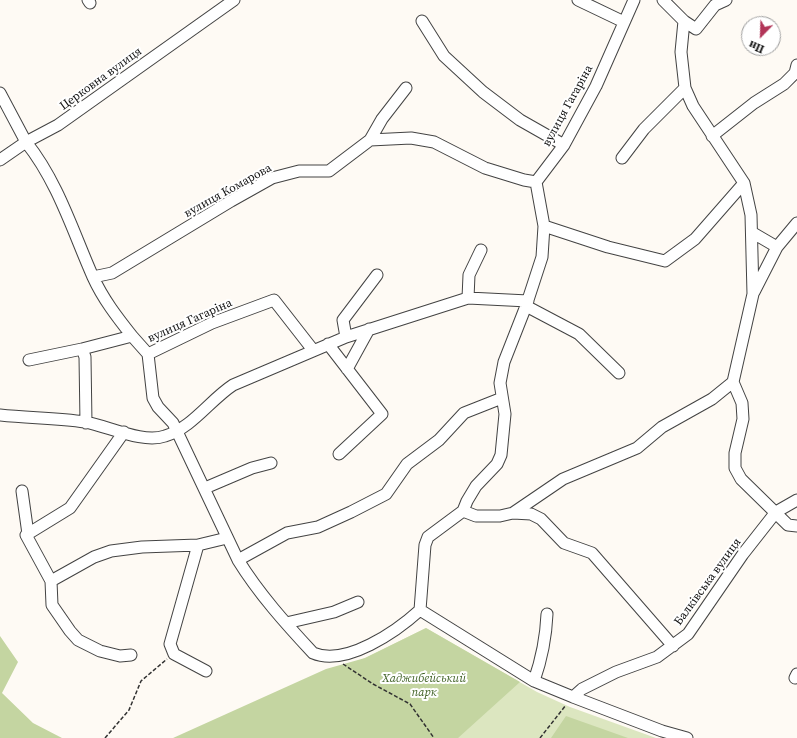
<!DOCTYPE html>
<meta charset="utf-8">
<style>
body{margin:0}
#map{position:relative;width:797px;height:738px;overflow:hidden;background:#fefaf4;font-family:"Source Serif 4",serif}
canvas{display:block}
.north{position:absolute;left:741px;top:16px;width:40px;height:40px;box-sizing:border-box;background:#fff;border:1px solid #9f9f9f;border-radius:50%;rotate:203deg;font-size:11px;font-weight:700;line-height:16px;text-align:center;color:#101010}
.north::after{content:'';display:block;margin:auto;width:14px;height:18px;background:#b23558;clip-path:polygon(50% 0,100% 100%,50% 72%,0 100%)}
</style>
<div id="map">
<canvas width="797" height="738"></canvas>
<div class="north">Пн</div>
</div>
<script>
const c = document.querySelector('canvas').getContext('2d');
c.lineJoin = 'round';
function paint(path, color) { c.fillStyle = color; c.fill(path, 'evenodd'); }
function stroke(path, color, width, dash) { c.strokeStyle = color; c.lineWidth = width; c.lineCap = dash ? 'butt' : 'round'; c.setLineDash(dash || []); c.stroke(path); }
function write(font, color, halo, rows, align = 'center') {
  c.font = font + ' "Source Serif 4",serif'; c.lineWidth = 4; c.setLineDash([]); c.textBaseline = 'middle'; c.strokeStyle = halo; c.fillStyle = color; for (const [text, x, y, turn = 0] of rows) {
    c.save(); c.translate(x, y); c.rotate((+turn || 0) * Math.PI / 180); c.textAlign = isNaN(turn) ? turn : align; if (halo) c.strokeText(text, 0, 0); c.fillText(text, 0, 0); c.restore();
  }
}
const green = new Path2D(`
 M426 628 537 692 570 707 656 738H190L365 658Z`);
const forest = new Path2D(`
 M426 628 520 682 458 738H173L326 669 365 658Z
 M0 636 18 662 2 693 33 723 62 738H0Z
 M566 716 628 738H551Z`);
const path = new Path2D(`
 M343 664 373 684 410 704 434 738
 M105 738 129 710 141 681 167 659
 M540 738 566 705`);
const minor = new Path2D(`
 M88 0 90 3
 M578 0 624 22
 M663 0 684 21 681 52 685 88 693 106 744 183 751 215 753 294 733 382 742 403 743 419 735 453V468L741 479 788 525 797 526
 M422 21 444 56 483 92 520 120 564 145
 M684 21 696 29 715 5 726 0
 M0 93 26 142 58 125 234 0
 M712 136 754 103 784 84 795 73 797 65
 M370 140 382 119 406 88
 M622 158 644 129 685 88
 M0 160 26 142C58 182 73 232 93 277 103 299 117 317 132 336
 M544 226 608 247 665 261 695 239 744 183
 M753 233 777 247
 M93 277 112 273 231 201 272 178 299 171H329L370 140 411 138 434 142 485 168 524 180 536 182
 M754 292 777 247 797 223
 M468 298 469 275 481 250
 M526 306 579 334 619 373
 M346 337 343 320 377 275
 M328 344 382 414 339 454
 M82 349 85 357 86 423
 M148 354 212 323 274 300 313 350
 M29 360 82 349 132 336 148 354 153 398 158 407 173 423 238 560C259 594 286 624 313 653 346 667 397 631 420 610L425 545 428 537 463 511 467 501 476 486 497 464 501 455 505 414 500 383 504 362 526 306 542 257 544 226 536 182 564 145 596 86 634 0
 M347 369 369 329
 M0 415C28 418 57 418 85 422 108 426 143 444 165 436 192 428 210 400 233 385L346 337 468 298 528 301
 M124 432 70 508 26 535 51 581 52 605 70 631 78 640 100 651 120 656 131 655
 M205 488 252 468 271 463
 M22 491 28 534
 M463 511 476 516H500L513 513 563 479 637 448 662 427 712 399 733 382
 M513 513 531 514 541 519 564 543 592 553 673 646
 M198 545 170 644 174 654 206 671
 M238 560 287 533 318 527 351 512 386 494 407 464 439 440 464 413 502 398
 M51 581 94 557 111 551 142 547 198 545 227 538
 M420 610 534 681 573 697 582 689 616 672 657 657 688 634 743 554 776 512 797 500
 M286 623 334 612 358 602
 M795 678 797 674
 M534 681C542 658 546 638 547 614
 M573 697 662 731 687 738`);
const streetNames = [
 ["Церковна вулиця",101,79,-36],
 ["вулиця Гагаріна",568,106,-61],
 ["вулиця Комарова",228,191,-29],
 ["вулиця Гагаріна",190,321,-24],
 ["Балківська вулиця",708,582,-54]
];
const parkNames = [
 ["Хаджибейський",424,679],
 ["парк",424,693]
];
paint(green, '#dce6c0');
paint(forest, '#c4d5a1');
stroke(minor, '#434343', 13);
stroke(path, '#323232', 1.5, [4, 2]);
stroke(minor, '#fff', 11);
write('12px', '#101010', '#fff', streetNames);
write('italic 12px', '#406226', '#fff', parkNames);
</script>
